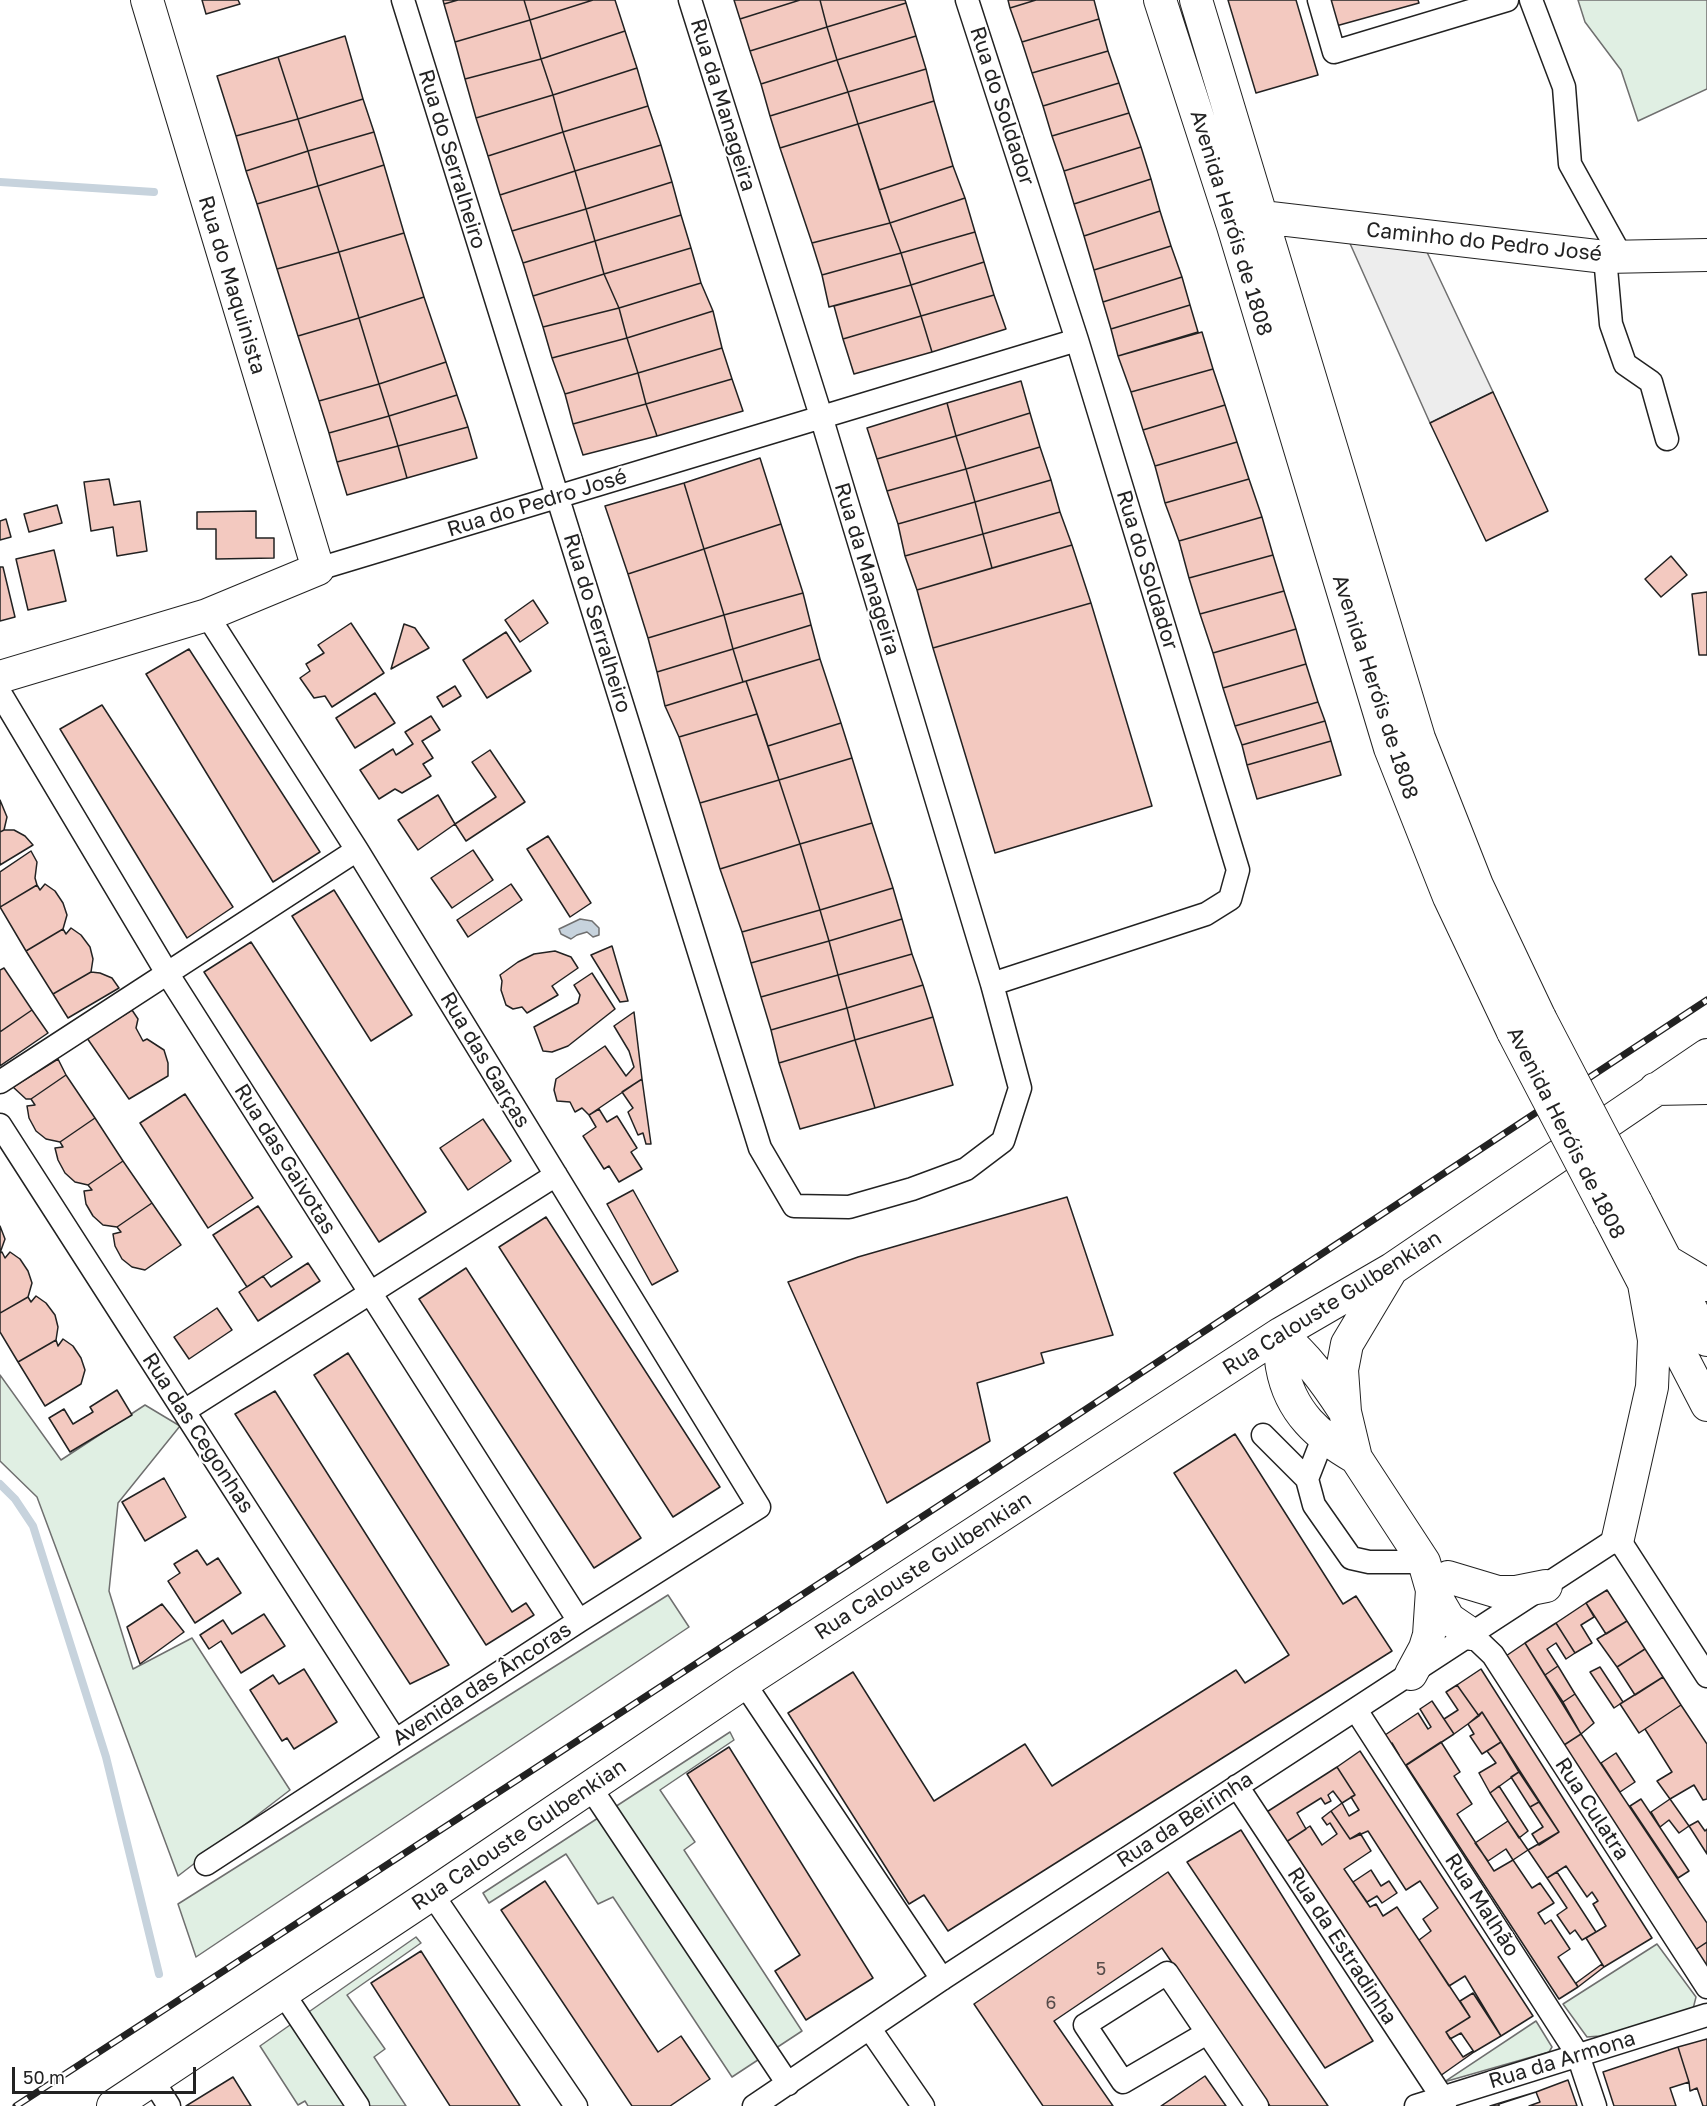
<!DOCTYPE html>
<meta charset="utf-8">
<style>
body{margin:0}
#map{position:relative;width:1707px;height:2106px;overflow:hidden;background:#fff;font-family:"Golos Text",sans-serif}
canvas{display:block}
.scale{position:absolute;left:12px;top:2067px;width:184px;height:27px;box-sizing:border-box;border:3px solid #222;border-top:0;padding-left:8px;font-size:18px;line-height:21px;white-space:nowrap;color:#222;-webkit-text-stroke:4px #fff;paint-order:stroke}
</style>
<div id="map">
<canvas width="1707" height="2106"></canvas>
<div class="scale">50 m</div>
</div>
<script>
const c = document.querySelector('canvas').getContext('2d');
c.lineJoin = 'round';
function paint(path, color) { c.fillStyle = color; c.fill(path, 'evenodd'); }
function stroke(path, color, width, dash) { c.strokeStyle = color; c.lineWidth = width; c.lineCap = dash ? 'butt' : 'round'; c.setLineDash(dash || []); c.stroke(path); }
function write(font, color, halo, rows, align = 'center') {
  c.font = font + ' "Golos Text",sans-serif'; c.lineWidth = 4.5; c.setLineDash([]); c.textBaseline = 'middle'; c.strokeStyle = halo; c.fillStyle = color; for (const [text, x, y, turn = 0] of rows) {
    c.save(); c.translate(x, y); c.rotate((+turn || 0) * Math.PI / 180); c.textAlign = isNaN(turn) ? turn : align; if (halo) c.strokeText(text, 0, 0); c.fillText(text, 0, 0); c.restore();
  }
}
const green = new Path2D(`
 M1578 0H1707V89L1638 121 1621 70 1585 22Z
 M0 1375 61 1460 145 1405 180 1426 118 1503 109 1591 133 1669 192 1638 290 1790 178 1876 37 1497 0 1461Z
 M668 1595 689 1627 196 1957 178 1904Z
 M730 1732 734 1740 660 1790 695 1842 684 1850 802 2031 732 2077 613 1897 598 1904 566 1854 489 1903 483 1893Z
 M416 1937 421 1943 347 1995 385 2049 374 2057 406 2106H308L305 2101 298 2105 260 2046Z
 M1657 1944 1696 1997 1693 2009 1686 2014 1600 2036 1587 2037 1563 2004Z
 M1536 2021 1552 2047 1549 2052 1444 2082Z`);
const parking = new Path2D(`
 M1348 239 1426 250 1493 392 1430 423Z`);
const water = new Path2D(`
 M580 919 592 921 599 928V935L593 937 587 932 577 935 571 939 561 934 559 929Z`);
const stream = new Path2D(`
 M0 182 154 192
 M0 1484 15 1499 33 1526 106 1757 159 1974`);
const building = new Path2D(`
 M202 0H238L240 4 206 14Z
 M443 0H458L444 4Z
 M458 0H524L530 20 455 42 444 4Z
 M524 0H593L530 20Z
 M593 0H615L625 31 541 59 530 20Z
 M734 0H800L740 19Z
 M800 0H820L827 27 750 51 740 19Z
 M820 0H905L906 3 827 27Z
 M1008 0H1036L1010 8Z
 M1036 0H1094L1099 19 1022 42 1010 8Z
 M1228 0H1296L1318 75 1256 93Z
 M1327 0H1418L1419 3 1336 26Z
 M906 3 916 36 837 60 827 27Z
 M1099 19 1108 51 1032 73 1022 42Z
 M530 20 541 59 465 79 455 42Z
 M827 27 837 60 761 84 750 51Z
 M625 31 637 68 553 95 541 59Z
 M345 36 363 99 298 119 278 57Z
 M916 36 926 69 848 92 837 60Z
 M1108 51 1119 83 1043 106 1032 73Z
 M278 57 298 119 236 136 217 76Z
 M541 59 553 95 476 118 465 79Z
 M837 60 848 92 770 116 761 84Z
 M637 68 648 106 563 132 553 95Z
 M926 69 934 101 858 124 848 92Z
 M1119 83 1129 113 1052 136 1043 106Z
 M848 92 858 124 780 148 770 116Z
 M553 95 563 132 488 156 476 118Z
 M363 99 374 132 308 151 298 119Z
 M934 101 953 166 879 190 858 124Z
 M648 106 661 145 575 171 563 132Z
 M1129 113 1141 147 1064 171 1052 136Z
 M298 119 308 151 246 171 236 136Z
 M858 124 890 223 812 243 780 148Z
 M374 132 384 165 318 186 308 151Z
 M563 132 575 171 500 195 488 156Z
 M661 145 672 182 586 209 575 171Z
 M1141 147 1151 179 1074 204 1064 171Z
 M308 151 318 186 257 204 246 171Z
 M384 165 404 233 339 252 318 186Z
 M953 166 965 198 890 223 879 190Z
 M575 171 586 209 512 231 500 195Z
 M1151 179 1160 211 1084 236 1074 204Z
 M672 182 681 215 595 241 586 209Z
 M318 186 339 252 277 269 257 204Z
 M965 198 975 232 901 253 890 223Z
 M586 209 595 241 523 263 512 231Z
 M1160 211 1171 246 1094 270 1084 236Z
 M681 215 691 248 604 274 595 241Z
 M890 223 901 253 822 275 812 243Z
 M975 232 984 262 911 285 901 253Z
 M404 233 424 297 359 318 339 252Z
 M595 241 604 274 533 296 523 263Z
 M1171 246 1182 277 1103 302 1094 270Z
 M691 248 701 283 619 308 604 274Z
 M339 252 359 318 298 336 277 269Z
 M901 253 911 285 829 307 822 275Z
 M984 262 994 295 921 316 911 285Z
 M604 274 619 308 543 327 533 296Z
 M1182 277 1190 305 1111 329 1103 302Z
 M701 283 713 311 627 338 619 308Z
 M911 285 921 316 843 339 834 306Z
 M994 295 1006 329 932 352 921 316Z
 M424 297 446 362 379 384 359 318Z
 M1190 305 1198 332 1118 356 1111 329Z
 M619 308 627 338 552 358 543 327Z
 M713 311 722 348 638 373 627 338Z
 M921 316 932 352 854 374 843 339Z
 M359 318 379 384 319 401 298 336Z
 M1202 332 1213 369 1131 392 1118 356Z
 M627 338 638 373 565 394 552 358Z
 M722 348 732 379 646 404 638 373Z
 M446 362 457 395 389 416 379 384Z
 M1213 369 1225 405 1143 430 1131 392Z
 M638 373 646 404 573 424 565 394Z
 M732 379 743 411 657 436 646 404Z
 M1021 381 1030 413 956 436 947 403Z
 M379 384 389 416 329 433 319 401Z
 M1493 392 1548 511 1486 541 1430 423Z
 M457 395 468 427 398 446 389 416Z
 M947 403 956 436 877 459 867 428Z
 M646 404 657 436 583 455 573 424Z
 M1225 405 1237 442 1155 466 1143 430Z
 M1030 413 1040 447 966 469 956 436Z
 M389 416 398 446 337 462 329 433Z
 M468 427 477 458 407 478 398 446Z
 M956 436 966 469 887 491 877 459Z
 M1237 442 1249 479 1165 503 1155 466Z
 M398 446 407 478 347 495 337 462Z
 M1040 447 1051 480 975 502 966 469Z
 M760 458 781 524 704 549 684 483Z
 M966 469 975 502 898 524 887 491Z
 M109 479 114 505 140 501 147 551 117 556 113 527 91 531 84 482Z
 M1249 479 1262 517 1179 541 1165 503Z
 M1051 480 1060 512 983 534 975 502Z
 M684 483 704 549 628 574 605 506Z
 M975 502 983 534 905 556 898 524Z
 M57 505 62 523 29 532 24 514Z
 M256 511V538H274V558L216 559V529H197V512Z
 M1060 512 1072 545 992 568 983 534Z
 M1262 517 1273 555 1189 578 1179 541Z
 M6 519 11 537 0 540V521Z
 M781 524 803 593 724 615 704 549Z
 M983 534 992 568 917 590 905 556Z
 M1072 545 1091 603 933 648 917 590Z
 M704 549 724 615 648 638 628 574Z
 M54 550 66 601 28 610 16 559Z
 M1273 555 1284 591 1200 614 1189 578Z
 M1671 556 1687 575 1661 597 1645 579Z
 M0 567H3L15 617 0 621Z
 M1284 591 1296 629 1213 653 1200 614Z
 M1707 592V655H1699L1692 594Z
 M803 593 811 625 733 649 724 615Z
 M533 600 548 623 520 642 505 620Z
 M1091 603 1152 806 995 853 933 648Z
 M724 615 733 649 657 672 648 638Z
 M351 623 384 673 332 707 325 696 314 698 300 678 310 671 306 664 324 653 318 645Z
 M404 624 415 628 429 648 391 669Z
 M811 625 820 659 743 682 733 649Z
 M1296 629 1306 664 1223 688 1213 653Z
 M506 632 531 671 487 698 463 660Z
 M189 649 320 852 273 882 146 674Z
 M733 649 743 682 665 706 657 672Z
 M820 659 841 723 768 746 746 681Z
 M1306 664 1318 702 1235 726 1223 688Z
 M746 681 757 714 679 737 665 706Z
 M455 686 461 696 443 707 437 697Z
 M375 693 395 723 355 748 336 718Z
 M1318 702 1325 721 1242 745 1235 726Z
 M102 705 233 907 187 938 60 729Z
 M757 714 779 780 700 803 679 737Z
 M431 716 440 730 422 741 433 758 423 764 431 776 402 793 395 789 379 799 360 770 393 749 396 755 413 744 405 732Z
 M1325 721 1331 741 1247 765 1242 745Z
 M841 723 852 758 779 780 768 746Z
 M1331 741 1341 775 1257 799 1247 765Z
 M490 750 525 802 466 841 455 824 496 797 472 762Z
 M852 758 872 823 800 844 779 780Z
 M779 780 800 844 720 869 700 803Z
 M438 795 455 824 418 850 398 820Z
 M0 800 7 817 4 830 0 832Z
 M872 823 893 888 820 910 800 844Z
 M4 830H14L25 836 33 845 0 865V832Z
 M548 836 591 903 570 917 527 849Z
 M800 844 820 910 742 932 720 869Z
 M473 850 493 880 452 908 431 878Z
 M31 851 37 862 35 878 37 885 0 907V872Z
 M45 884 55 891 63 903 67 915 63 929 26 951 0 907 37 885 40 890Z
 M511 884 522 900 468 937 457 920Z
 M893 888 902 919 829 941 820 910Z
 M334 890 412 1015 371 1041 292 916Z
 M820 910 829 941 751 963 742 932Z
 M902 919 912 954 838 975 829 941Z
 M71 928 81 935 90 947 93 959 91 972 53 994 26 951 63 929 66 934Z
 M829 941 838 975 761 997 751 963Z
 M251 942 426 1212 379 1242 204 972Z
 M612 946 628 1001 620 1002 591 955Z
 M555 951 571 957 578 968 552 986 558 995 527 1013 522 1007 513 1009 506 1005 501 990 502 981 500 975 518 962 534 954Z
 M912 954 923 985 847 1008 838 975Z
 M4 968 32 1010 0 1032V970Z
 M91 972 100 973 112 978 119 988 68 1018 53 994Z
 M592 973 615 1009 568 1046 552 1052 543 1051 534 1027 578 1003 580 995 574 985Z
 M838 975 847 1008 771 1030 761 997Z
 M923 985 933 1017 855 1040 847 1008Z
 M847 1008 855 1040 779 1063 771 1030Z
 M32 1010 48 1033 0 1066V1032Z
 M132 1010 138 1019 136 1028 143 1041 147 1039 164 1050 168 1063V1076L129 1099 87 1038Z
 M634 1012 642 1079 589 1115 582 1108 575 1112 570 1102 557 1101 554 1090 556 1079 605 1046 626 1076 634 1067 629 1051 614 1026Z
 M933 1017 953 1085 875 1108 855 1040Z
 M855 1040 875 1108 800 1129 779 1063Z
 M58 1059 66 1075 31 1099H26L13 1087Z
 M66 1075 95 1118 60 1142 46 1139 36 1131 29 1118 27 1106 35 1105 31 1099Z
 M642 1079 651 1144H646L643 1133 638 1135 628 1112 633 1108 622 1092Z
 M185 1094 253 1198 208 1228 140 1123Z
 M599 1109 607 1122 617 1116 637 1148 631 1152 642 1169 619 1182 609 1166 604 1169 583 1136 596 1127 589 1115Z
 M95 1118 123 1161 88 1185 75 1182 65 1173 58 1160 55 1148 63 1147 60 1142Z
 M483 1119 511 1161 468 1190 440 1148Z
 M123 1161 152 1203 117 1227 103 1225 93 1216 86 1204 84 1191 92 1190 88 1185Z
 M633 1190 678 1271 652 1285 607 1204Z
 M1067 1197 1113 1335 1041 1353 1044 1363 977 1383 990 1441 887 1503 788 1282 858 1257Z
 M152 1203 181 1245 145 1270 132 1267 122 1259 115 1246 113 1234 121 1232 117 1227Z
 M258 1206 292 1257 247 1287 213 1235Z
 M546 1217 720 1487 673 1517 499 1247Z
 M0 1226 5 1239 0 1253Z
 M2 1252 5 1258 10 1252 20 1259 28 1271 32 1283 28 1297 0 1313V1253Z
 M308 1263 320 1281 258 1321 239 1292 263 1276 271 1287Z
 M466 1268 641 1538 594 1568 419 1299Z
 M36 1296 46 1303 55 1315 58 1327 56 1340 18 1362 0 1332V1313L28 1297 31 1302Z
 M217 1308 232 1330 189 1359 174 1337Z
 M63 1339 73 1346 81 1358 85 1370 81 1384 45 1406 18 1362 56 1340 58 1346Z
 M348 1353 512 1612 526 1603 534 1615 486 1645 314 1375Z
 M117 1390 132 1415 70 1452 49 1418 64 1409 73 1424 93 1412 90 1407Z
 M275 1391 449 1665 410 1684 235 1414Z
 M1235 1434 1343 1604 1356 1596 1392 1651 948 1931 924 1895 909 1904 788 1713 853 1672 934 1801 1025 1744 1052 1786 1236 1670 1245 1683 1289 1655 1174 1473Z
 M164 1478 186 1517 145 1541 122 1502Z
 M197 1550 207 1565 218 1558 241 1593 195 1623 168 1581 180 1573 174 1564Z
 M1607 1590 1627 1621 1606 1634 1586 1603Z
 M1586 1603 1594 1617 1581 1625 1592 1643 1575 1653 1556 1623Z
 M162 1604 184 1632 140 1664 127 1627Z
 M264 1614 285 1646 241 1673 221 1641 209 1649 200 1635 223 1620 232 1634Z
 M1627 1621 1645 1649 1617 1667 1597 1639Z
 M1556 1623 1575 1653 1566 1659 1556 1643 1547 1649 1558 1666 1545 1675 1525 1643Z
 M1525 1643 1581 1734 1561 1747 1503 1658Z
 M1645 1649 1663 1677 1635 1695 1617 1667Z
 M1558 1666 1575 1694 1563 1702 1545 1675Z
 M1600 1667 1623 1702 1614 1708 1590 1672Z
 M304 1669 337 1722 294 1749 287 1738 282 1741 250 1690 273 1675 279 1684Z
 M1481 1669 1652 1938 1604 1967 1586 1938 1606 1926 1593 1904 1598 1901 1592 1892 1587 1897 1566 1866 1547 1878 1528 1850 1559 1832 1482 1712 1479 1716 1457 1685Z
 M1663 1677 1681 1705 1639 1733 1620 1704Z
 M1457 1685 1479 1716 1454 1734 1444 1719 1458 1710 1446 1692Z
 M1575 1694 1594 1723 1581 1734 1563 1702Z
 M1432 1701 1454 1734 1402 1768 1395 1758 1399 1755 1392 1743 1388 1746 1382 1737 1418 1713 1428 1729 1431 1727 1420 1709Z
 M1681 1705 1707 1744V1799L1703 1800 1694 1785 1670 1799 1657 1781 1672 1772 1645 1729Z
 M1482 1712 1501 1742 1482 1754 1470 1736 1474 1734 1468 1724Z
 M1581 1734 1707 1923V1942L1695 1950 1561 1747Z
 M1441 1742 1460 1772 1454 1776 1472 1804 1457 1814 1494 1871 1513 1860 1532 1888 1540 1883 1554 1903 1538 1913 1545 1924 1551 1920 1570 1949 1558 1957 1578 1987 1559 1999 1406 1765Z
 M1501 1742 1519 1772 1490 1793 1479 1773 1496 1763 1487 1751Z
 M729 1747 873 1978 806 2020 775 1971 800 1955 687 1774Z
 M1360 1751 1533 2016 1501 2036 1465 1976 1449 1986 1419 1940 1431 1931 1423 1919 1438 1908 1420 1881 1406 1890 1368 1831 1350 1839 1331 1811 1342 1803 1349 1816 1359 1810 1351 1797 1355 1795 1337 1767Z
 M1616 1753 1635 1782 1620 1792 1601 1763Z
 M1337 1767 1355 1795 1342 1803 1333 1791 1328 1795 1331 1801 1325 1804 1321 1798 1297 1813 1306 1829 1286 1842 1262 1815Z
 M1519 1772 1539 1802 1530 1807 1511 1777Z
 M1499 1786 1528 1831 1519 1838 1490 1793Z
 M1641 1799 1689 1871 1678 1878 1630 1806Z
 M1670 1799 1689 1826 1679 1833 1669 1820 1660 1827 1651 1812Z
 M1539 1802 1559 1832 1539 1845 1532 1834 1543 1827 1530 1807Z
 M1331 1811 1350 1839 1360 1833 1371 1851 1344 1869 1370 1907 1376 1904 1383 1916 1397 1907 1470 2017 1446 2032 1463 2057 1473 2051 1474 2052 1440 2076 1286 1842 1310 1826 1322 1845 1337 1834 1330 1823 1327 1825 1322 1818Z
 M1508 1821 1528 1850 1513 1860 1506 1849 1488 1861 1475 1843Z
 M1698 1821 1705 1831 1707 1829V1854L1689 1826Z
 M1241 1830 1373 2041 1325 2068 1187 1862Z
 M1371 1870 1381 1886 1389 1881 1397 1893 1382 1903 1377 1896 1367 1902 1353 1882Z
 M1168 1872 1328 2106H1270L1162 1948 1054 2021 1113 2106H1043L974 2004Z
 M1557 1872 1596 1932 1582 1940 1575 1930 1570 1934 1557 1915 1567 1908 1547 1878Z
 M545 1881 658 2052 681 2036 710 2079 670 2106H632L501 1910Z
 M1707 1942V1969L1695 1950Z
 M421 1951 520 2106H450L371 1983Z
 M1602 1964 1604 1967 1578 1987 1576 1983Z
 M1473 1993 1501 2036 1474 2052 1461 2033 1450 2039 1446 2032 1470 2017 1460 2001Z
 M1707 2039V2106H1703L1697 2088 1690 2091 1689 2082 1678 2047Z
 M1678 2047 1689 2082 1670 2088 1676 2106H1614L1603 2072Z
 M1205 2076 1226 2106H1161Z
 M233 2077 251 2106H186Z
 M1568 2080 1577 2106H1529L1540 2102 1536 2092Z
 M1536 2092 1499 2104V2106H1490Z`);
const street = new Path2D(`
 M403 0 760 1148 794 1206 849 1207 912 1189 966 1169 1003 1141 1020 1088 992 984 821 416 690 0
 M967 0 1077 340 1238 870 1230 899 1206 914 992 984
 M1319 0 1334 52 1507 0
 M1531 0 1564 87 1570 164 1621 256
 M1605 257 1611 324 1625 364 1651 382 1667 439
 M318 569 1077 340
 M0 693 167 973 579 1621
 M0 1082 357 850
 M0 1125 395 1740
 M184 1411 556 1175
 M1263 1435 1307 1479
 M1323 1438 1307 1479 1314 1505 1351 1558 1369 1562H1424
 M1471 1634 1493 1655 1707 1987
 M744 1683 942 1979
 M1356 1710 1578 2055 1595 2106
 M1237 1786 1442 2097 1445 2106
 M590 1787 788 2084
 M206 1864 579 1621 759 1507 357 850 207 615
 M432 1894 576 2106
 M283 1993 358 2106
 M870 2029 923 2106
 M1207 2033 1123 2082 1085 2025 1167 1973 1257 2106
 M152 2079 169 2106
 M754 2106 942 1979 1618 1538 1707 1676
 M1416 2106 1707 2015`);
const secondary = new Path2D(`
 M1160 0 1233 226 1390 748 1449 897 1513 1032
 M1196 0 1419 738 1477 885 1540 1018
 M1262 217 1605 257 1707 255
 M0 677 207 615 318 569 147 0
 M1655 1089 1707 1088
 M1636 1202 1707 1340
 M1609 1216 1707 1405
 M1665 1260 1707 1285
 M1390 1272 1347 1344 1342 1370 1345 1412 1356 1458 1424 1562 1432 1590 1449 1619 1471 1634
 M1280 1334C1281 1345 1280 1357 1282 1367 1290 1412 1319 1437 1356 1458
 M1280 1334C1307 1357 1324 1380 1343 1409
 M1618 1538 1652 1387 1654 1340 1644 1284
 M1448 1577 1498 1592H1516L1546 1586
 M1411 1674 1425 1648 1429 1635 1432 1590
 M113 2106 432 1894 744 1683 1280 1334 1392 1269 1707 1055`);
const rail = new Path2D(`
 M16 2106 980 1479 1707 1000`);
const secondaryBridge = new Path2D(`
 M1540 1018 1636 1202
 M1513 1032 1609 1216`);
const numberNames = [
 ["5",1101,1969],
 ["6",1051,2003]
];
const streetNames = [
 ["Rua da Manageira",723,105,73],
 ["Rua do Soldador",1002,106,72],
 ["Rua do Serralheiro",452,159,73],
 ["Avenida Heróis de 1808",1231,223,73],
 ["Caminho do Pedro José",1484,242,6],
 ["Rua do Maquinista",232,285,73],
 ["Rua do Pedro José",537,503,-17],
 ["Rua da Manageira",867,569,73],
 ["Rua do Soldador",1147,570,73],
 ["Rua do Serralheiro",597,623,73],
 ["Avenida Heróis de 1808",1375,687,72],
 ["Rua das Garças",485,1060,59],
 ["Avenida Heróis de 1808",1566,1133,63],
 ["Rua das Gaivotas",285,1159,58],
 ["Rua Calouste Gulbenkian",1332,1303,-32],
 ["Rua das Cegonhas",198,1433,57],
 ["Rua Calouste Gulbenkian",923,1566,-33],
 ["Avenida das Âncoras",482,1684,-33],
 ["Rua Culatra",1592,1809,57],
 ["Rua da Beirinha",1185,1820,-33],
 ["Rua Calouste Gulbenkian",519,1835,-34],
 ["Rua Malhão",1482,1905,57],
 ["Rua da Estradinha",1342,1946,57],
 ["Rua da Armona",1562,2060,-17]
];
paint(green, '#e0efe3');
stroke(green, '#6f6f6f', 1.5);
paint(parking, '#ededed');
stroke(parking, '#6f6f6f', 1.5);
paint(water, '#c7d3dd');
stroke(water, '#6f6f6f', 1.5);
stroke(stream, '#c7d3dd', 8);
paint(building, '#f3c9c0');
stroke(building, '#222', 1.5);
stroke(street, '#222', 25);
stroke(secondary, '#222', 34);
stroke(street, '#fff', 22);
stroke(secondary, '#fff', 32);
stroke(rail, '#222', 7);
stroke(rail, '#fff', 4.5, [14]);
stroke(secondaryBridge, '#222', 34, []);
stroke(secondaryBridge, '#fff', 32);
write('18px', '#564c4a', null, numberNames);
write('21px', '#222', '#fff', streetNames);
</script>
